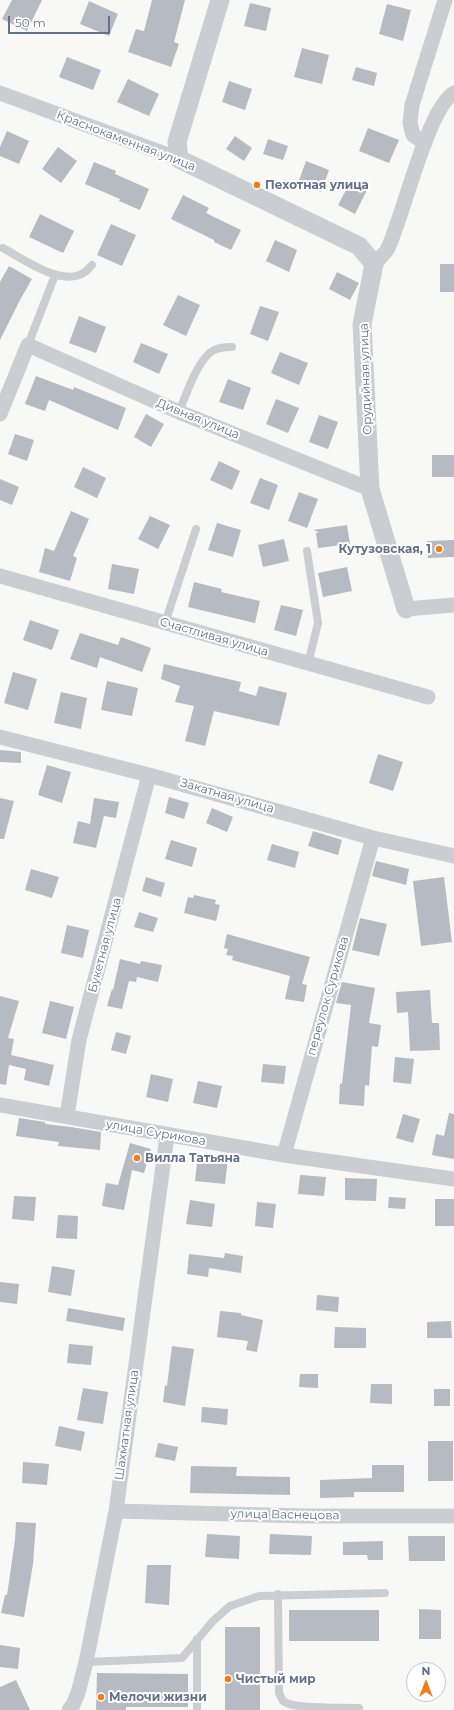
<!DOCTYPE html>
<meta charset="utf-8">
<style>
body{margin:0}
#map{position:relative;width:454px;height:1710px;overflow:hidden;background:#f8f9f6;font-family:Montserrat,sans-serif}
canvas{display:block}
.north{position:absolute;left:406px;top:1662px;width:40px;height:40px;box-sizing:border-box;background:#fff;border:1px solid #c1c6d0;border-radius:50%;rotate:0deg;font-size:11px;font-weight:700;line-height:16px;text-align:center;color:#64718a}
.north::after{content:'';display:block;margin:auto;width:14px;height:18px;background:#f67c19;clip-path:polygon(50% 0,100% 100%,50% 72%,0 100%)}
.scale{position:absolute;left:8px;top:16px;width:102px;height:18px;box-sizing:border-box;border:2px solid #64718a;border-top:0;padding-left:5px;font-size:12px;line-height:14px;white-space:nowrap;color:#64718a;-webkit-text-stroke:3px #fff;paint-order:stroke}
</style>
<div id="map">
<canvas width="454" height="1710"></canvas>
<div class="north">N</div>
<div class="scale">50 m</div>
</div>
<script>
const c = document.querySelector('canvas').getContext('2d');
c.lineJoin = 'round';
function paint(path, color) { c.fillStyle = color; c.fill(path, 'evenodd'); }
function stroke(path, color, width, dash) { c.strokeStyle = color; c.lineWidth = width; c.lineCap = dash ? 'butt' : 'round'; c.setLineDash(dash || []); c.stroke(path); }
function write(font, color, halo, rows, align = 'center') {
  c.font = font + ' Montserrat,sans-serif'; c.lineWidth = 4; c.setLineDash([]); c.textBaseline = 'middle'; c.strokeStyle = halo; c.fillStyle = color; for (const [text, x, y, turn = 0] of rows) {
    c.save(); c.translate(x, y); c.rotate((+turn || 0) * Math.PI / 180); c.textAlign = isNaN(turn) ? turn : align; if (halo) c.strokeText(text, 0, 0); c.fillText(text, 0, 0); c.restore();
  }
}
const building = new Path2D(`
 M12 0H42L27 31 2 19Z
 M152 0H185L174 42 179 44 171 67 128 52 136 29 144 31Z
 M89 1 118 14 109 36 80 24Z
 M250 3 271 8 266 31 244 26Z
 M387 4 411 10 403 41 379 34Z
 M302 48 329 55 322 84 294 77Z
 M67 57 101 70 93 90 59 77Z
 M356 67 377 73 374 86 352 80Z
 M128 79 159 94 149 116 117 102Z
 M229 81 252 89 245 110 222 102Z
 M368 128 399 140 389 163 359 151Z
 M7 131 29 141 19 164 0 156V147Z
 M235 136 252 148 244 161 226 149Z
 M268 139 288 146 283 160 263 154Z
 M58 147 77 161 61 183 42 169Z
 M306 161 329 170 321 192 298 183Z
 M94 162 116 171 115 174 149 189 140 210 119 201 120 199 85 184Z
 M351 181 367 190 355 214 338 205Z
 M183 195 209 208 206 213 241 230 231 250 214 242V240L171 219Z
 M40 214 74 231 63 253 29 237Z
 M111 224 136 235 122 266 97 255Z
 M275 240 297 250 289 272 266 261Z
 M440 264H454V292H440Z
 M9 266 32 279 20 300 0 340V282Z
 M337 272 359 283 350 300 329 289Z
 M178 295 200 305 186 336 163 325Z
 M260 306 279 312 268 341 250 334Z
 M79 316 106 327 96 353 69 343Z
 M141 343 168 354 159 374 133 362Z
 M280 352 308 363 299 385 271 373Z
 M36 376 73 390 74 387 126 408 118 430 49 400 45 411 25 404Z
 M228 379 251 388 243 410 219 402Z
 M276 399 299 408 288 433 266 424Z
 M146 414 164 424 151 447 134 437Z
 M319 415 338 422 328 449 309 442Z
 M15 434 34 440 27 461 8 454Z
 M432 455H454V477H432Z
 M219 461 240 471 232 490 210 480Z
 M83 467 106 478 97 498 74 487Z
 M260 478 278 485 269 510 250 503Z
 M0 479 19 487 12 505 0 500Z
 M299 492 318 499 307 528 288 521Z
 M71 511 89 519 73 556 77 558 70 581 39 572 45 548 54 551Z
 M150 516 170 525 158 549 138 539Z
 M217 523 241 530 233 557 208 550Z
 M347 525 350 544 318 548 316 533 319 532 313 530Z
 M284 539 289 561 263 567 258 545Z
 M454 540V557L428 558 427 541Z
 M112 564 139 569 134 594 108 589Z
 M347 567 352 591 323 597 318 573Z
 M194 582 222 589 221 592 260 601 255 623 188 607Z
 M281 605 303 610 296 636 274 630Z
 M30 620 59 630 52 650 23 640Z
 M80 633 118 645 121 637 151 648 142 672 100 657 97 668 70 659Z
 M164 664 241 682 239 691 256 696 259 686 287 693 279 726 214 711 205 746 185 741 194 706 175 702 180 686 161 679Z
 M13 672 37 679 28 710 4 703Z
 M107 681 138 688 132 716 101 710Z
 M61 692 87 698 81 729 54 723Z
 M0 750 21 752V763L0 762Z
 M378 754 403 762 393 791 369 783Z
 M47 765 71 772 62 803 38 795Z
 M169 797 189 803 184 819 165 813Z
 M0 798 14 801 4 839H0Z
 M94 798 119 802 116 818 104 816 96 848 73 843 78 821 90 824Z
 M212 808 233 817 227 832 206 823Z
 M313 831 342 840 338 855 308 846Z
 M171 840 197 848 192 867 165 859Z
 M272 844 299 852 295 868 267 860Z
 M376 861 409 869 406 885 372 876Z
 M31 869 59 877 52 898 25 890Z
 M146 877 165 883 161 897 142 891Z
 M444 877 452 942 421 946 413 881Z
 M194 895 216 900 215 904 220 905 216 921 184 913 188 897 193 898Z
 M139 912 158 918 153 932 134 927Z
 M360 918 387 924 379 956 352 950Z
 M67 925 89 930 83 958 61 953Z
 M227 934 310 957 302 984 307 985 304 1002 285 999 290 976 232 960 233 956 226 955 228 949 224 948Z
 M120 959 140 964 141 961 162 965 158 982 137 977 136 982 129 981 122 1009 107 1006 112 989 113 990Z
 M342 982 375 988 369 1023 381 1025 378 1047 372 1046 369 1086 365 1085 364 1106 339 1104 340 1083 342 1084 351 1005 336 1003Z
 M430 990 432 1023H439L440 1050 410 1051 408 1012 397 1013 396 992Z
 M0 996 19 1001 8 1038 14 1039 11 1055 54 1065 49 1086 24 1080 26 1069 9 1065 6 1085 0 1084Z
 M50 1001 74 1007 66 1039 42 1033Z
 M116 1032 131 1036 126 1054 111 1050Z
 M395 1057 414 1059 411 1084 393 1082Z
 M263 1064 286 1066 284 1084 261 1082Z
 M151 1074 173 1079 168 1102 146 1097Z
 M198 1081 222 1086 217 1108 193 1103Z
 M449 1113 454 1114V1159L432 1155 436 1134 444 1136Z
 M403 1114 420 1119 413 1143 396 1138Z
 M19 1118 45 1122V1124L71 1127 101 1132 100 1150 58 1146 59 1142 16 1136Z
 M130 1143 151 1149 144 1173 132 1170 124 1210 102 1206 106 1183 118 1185Z
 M198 1154 228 1158 225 1184 195 1181Z
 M300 1175 326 1177 324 1196 298 1194Z
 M345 1178 377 1179 376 1201 345 1200Z
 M14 1196 36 1197 34 1221 12 1219Z
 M389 1197 406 1198 405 1209 388 1208Z
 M435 1199H454V1226H435Z
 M190 1200 215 1204 212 1227 186 1224Z
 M257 1202 276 1204 273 1228 255 1226Z
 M58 1215 78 1216 77 1239 56 1238Z
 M225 1253 243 1256 241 1273 209 1268 208 1277 187 1274 189 1254 224 1258Z
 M52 1266 75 1270 71 1296 48 1292Z
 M0 1282 19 1284 17 1304 0 1302Z
 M317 1295 339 1297 338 1312 316 1310Z
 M68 1308 125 1318 123 1331 66 1321Z
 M220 1311 241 1313V1315L263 1320 257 1352 246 1350 248 1341 217 1337Z
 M451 1321 452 1338H427V1322Z
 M335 1327 366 1328V1348H334Z
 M69 1344 93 1346 91 1365 67 1363Z
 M172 1346 194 1349 185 1406 163 1402 165 1385 167 1386Z
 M300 1374H318V1388L299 1387Z
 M371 1384H392V1404L370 1403Z
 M83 1388 108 1392 103 1424 77 1420Z
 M434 1389H450V1406H434Z
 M202 1407 228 1409 227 1425 201 1422Z
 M59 1426 85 1432 81 1451 55 1446Z
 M428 1441H453V1481H428Z
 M158 1443 178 1447 175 1461 155 1457Z
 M23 1462 49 1464 47 1485 22 1483Z
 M372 1465H404V1492H354V1497L320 1498V1480L372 1478Z
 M191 1466 237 1467 236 1476 290 1477V1495L190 1493Z
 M16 1522 36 1523 33 1564 24 1617 1 1613 5 1595H7L15 1540Z
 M207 1534 240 1536 239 1559 205 1557Z
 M270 1534 312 1536 311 1555 269 1554Z
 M408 1536H445V1561H409Z
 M383 1541V1560H368L367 1555H343V1542Z
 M147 1565H171L169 1605 145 1603Z
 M419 1609 441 1610V1639H419Z
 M289 1610H379V1641H289Z
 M225 1627H260V1710H225Z
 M0 1645 20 1648 18 1669 0 1667Z
 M97 1673 188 1674V1707H126V1710H96Z
 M16 1680 30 1710H0V1687Z`);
const service = new Path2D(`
 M3 248C23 259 63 288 85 272 88 270 90 267 92 265
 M28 345 55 275
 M179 412C186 395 198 358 214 350 220 347 226 347 232 347
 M307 551 318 623 308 664
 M165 623 196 529
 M278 1594 279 1693C280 1695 282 1699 283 1701 293 1710 344 1707 359 1708
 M197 1639V1710
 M86 1662 182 1658 213 1621 230 1606 259 1596 385 1593`);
const minor = new Path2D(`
 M0 93 179 159
 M425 143 413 135 410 123 412 105 445 0
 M374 264C379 259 385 254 388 248 403 217 428 107 454 93
 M0 414 28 345 179 412 370 489
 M0 576 428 697
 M406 609 454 605
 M0 737 149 775 373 838 454 856
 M0 1105 284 1155 454 1179
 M67 1116 79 1040 149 775
 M284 1155 373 838
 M116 1511 305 1516H454
 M69 1710 73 1705 78 1693 86 1662 116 1511 167 1136`);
const tertiary = new Path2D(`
 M220 0 177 142 179 159 359 246 374 264 362 324 370 489 406 609`);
const markers = [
 [257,185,4,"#f67c19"],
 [439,549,4,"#f67c19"],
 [137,1158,4,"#f67c19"],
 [228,1679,4,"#f67c19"],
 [101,1697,4,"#f67c19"]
];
const streetNames = [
 ["Краснокаменная улица",126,141,21],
 ["Орудийная улица",366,379,-92],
 ["Дивная улица",198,419,22],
 ["Счастливая улица",214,637,16],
 ["Закатная улица",227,796,16],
 ["Букетная улица",105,945,-75],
 ["переулок Сурикова",328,996,-74],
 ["улица Сурикова",156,1133,10],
 ["Шахматная улица",127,1425,-82],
 ["улица Васнецова",285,1515,1]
];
const poiNames = [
 ["Пехотная улица",265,185],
 ["Кутузовская, 1",431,549,"right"],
 ["Вилла Татьяна",145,1158],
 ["Чистый мир",236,1679],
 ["Мелочи жизни",109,1697]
];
paint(building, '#b5bac3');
stroke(service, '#cacdd1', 8);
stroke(minor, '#cacdd1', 15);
stroke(tertiary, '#cacdd1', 19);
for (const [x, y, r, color] of markers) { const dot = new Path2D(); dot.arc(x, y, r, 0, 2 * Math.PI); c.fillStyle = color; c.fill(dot); stroke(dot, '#fff', 1.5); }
write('12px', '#64718a', '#fff', streetNames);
write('bold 12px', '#64718a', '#fff', poiNames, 'left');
</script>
